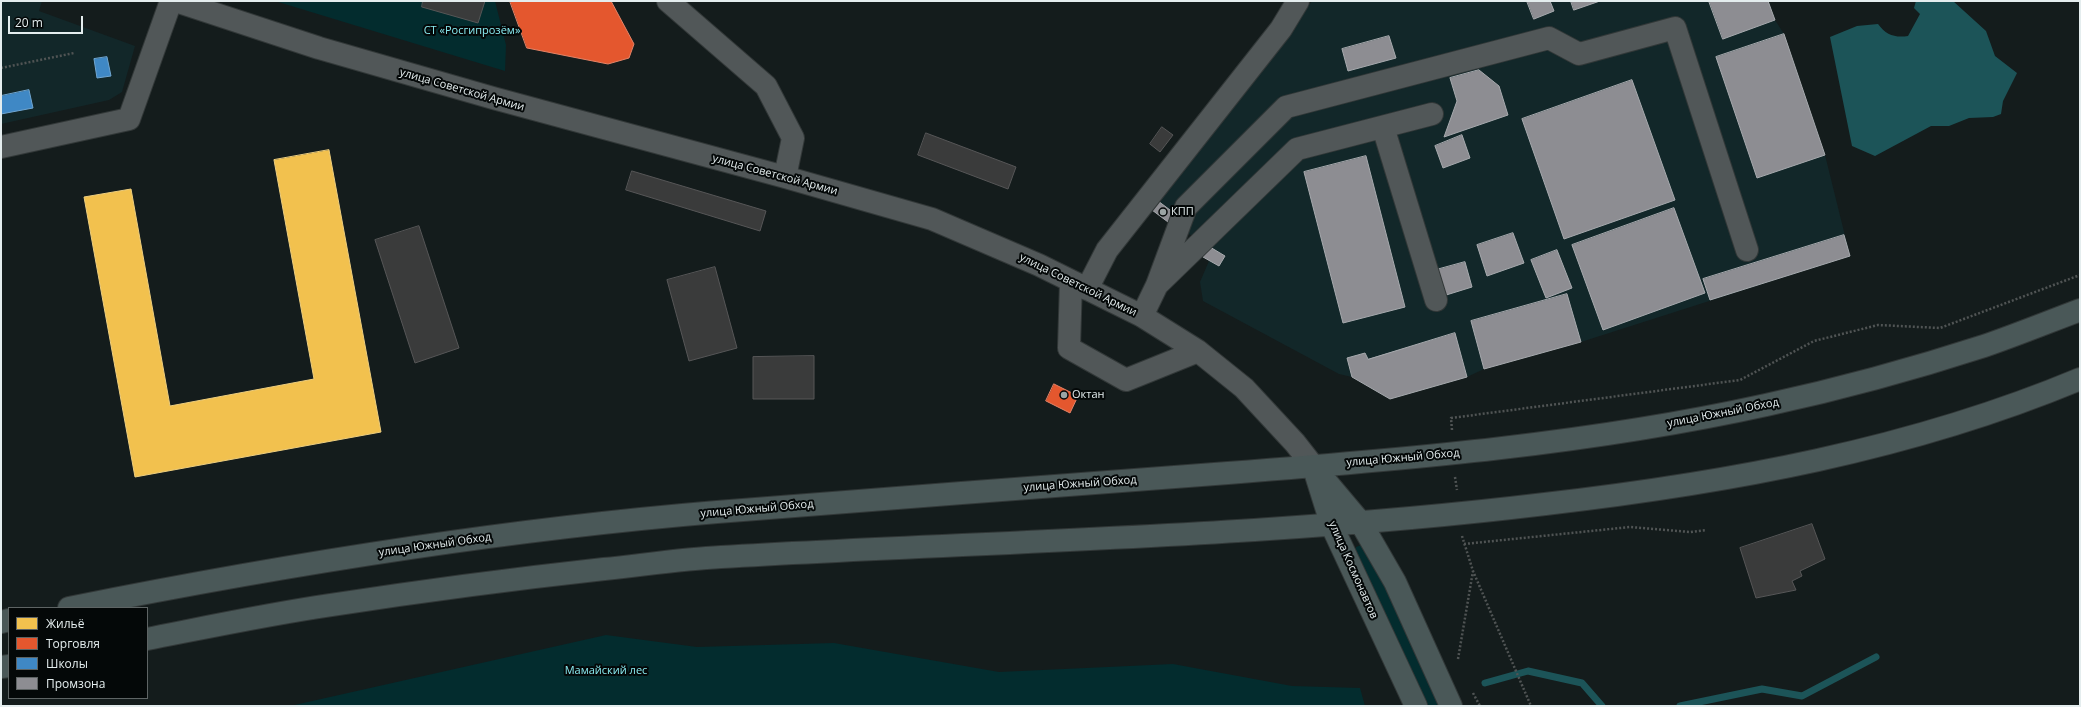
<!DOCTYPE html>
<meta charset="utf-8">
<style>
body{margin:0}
#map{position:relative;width:2081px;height:707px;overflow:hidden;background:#141c1c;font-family:"Open Sans",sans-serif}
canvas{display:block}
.frame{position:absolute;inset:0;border:2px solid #e4edee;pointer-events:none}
.legend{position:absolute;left:8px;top:607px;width:140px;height:92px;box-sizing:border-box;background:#040808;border:1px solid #5e6464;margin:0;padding:5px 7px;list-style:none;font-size:12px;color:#e4edee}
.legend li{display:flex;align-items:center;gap:8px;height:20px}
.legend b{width:20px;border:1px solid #5e6464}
.scale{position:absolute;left:8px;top:16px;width:75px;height:18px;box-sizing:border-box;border:2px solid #e4edee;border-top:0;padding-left:5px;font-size:12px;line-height:14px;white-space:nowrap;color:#e4edee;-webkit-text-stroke:3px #040808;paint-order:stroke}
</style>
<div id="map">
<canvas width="2081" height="707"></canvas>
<div class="frame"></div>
<ul class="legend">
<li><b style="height:11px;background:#f2c14e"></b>Жильё</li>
<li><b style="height:11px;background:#e4572e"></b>Торговля</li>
<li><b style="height:11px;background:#3f88c5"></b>Школы</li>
<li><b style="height:11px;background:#8d8d92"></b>Промзона</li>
</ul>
<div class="scale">20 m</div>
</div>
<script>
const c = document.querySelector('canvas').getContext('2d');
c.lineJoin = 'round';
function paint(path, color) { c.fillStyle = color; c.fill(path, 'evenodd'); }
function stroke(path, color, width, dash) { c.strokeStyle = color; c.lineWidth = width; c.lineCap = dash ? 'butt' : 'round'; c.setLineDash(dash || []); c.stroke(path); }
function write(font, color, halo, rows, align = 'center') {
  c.font = font + ' "Open Sans",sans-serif'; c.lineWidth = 4; c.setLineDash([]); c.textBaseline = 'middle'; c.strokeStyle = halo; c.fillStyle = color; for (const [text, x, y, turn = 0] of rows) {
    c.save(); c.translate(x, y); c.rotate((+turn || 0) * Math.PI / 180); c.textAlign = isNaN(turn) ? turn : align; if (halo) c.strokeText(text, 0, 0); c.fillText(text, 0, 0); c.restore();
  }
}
const built = new Path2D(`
 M1 1H42L39 11 135 46 122 92 109 100 1 124Z
 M1312 1H1768L1775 20 1784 34 1825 155 1850 256 1581 342 1484 369 1467 377 1390 399 1352 377 1339 374 1203 301 1200 282 1209 261 1203 257 1209 247 1152 210Z`);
const green = new Path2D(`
 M275 1H495L506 45 505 71Z
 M1366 543 1442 706H1425L1355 551 1356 547Z
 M606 635 697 647 834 643 999 672 1173 664 1292 686 1360 688 1365 706H290Z`);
const water = new Path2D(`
 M1916 1H1953L1986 31 1995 56 2017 73 2003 101 2001 114 1993 117 1969 118 1949 126H1931L1875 156 1852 146 1830 37 1857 26 1878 24C1886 35 1895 38 1908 36L1920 14 1914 8Z`);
const homes = new Path2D(`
 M329 150 381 432 135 477 84 197 131 189 170 406 314 379 274 160Z`);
const shops = new Path2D(`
 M510 1H611L634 44 629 58 608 64 527 48Z
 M1054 384 1078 396 1070 413 1046 401Z`);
const schools = new Path2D(`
 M107 57 111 76 97 78 94 59Z
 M29 90 33 108 1 114V96Z`);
const industry = new Path2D(`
 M1527 1H1550L1554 11 1534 19Z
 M1571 1H1600L1574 10Z
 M1709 1H1768L1775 20 1723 39Z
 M1784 34 1825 155 1757 178 1716 57Z
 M1389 36 1396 58 1348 71 1342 49Z
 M1479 70 1499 86 1508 115 1444 137 1457 101 1450 78Z
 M1632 80 1675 200 1564 239 1522 119Z
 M1462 135 1470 158 1443 168 1435 146Z
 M1366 156 1405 307 1343 323 1304 172Z
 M1158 201 1174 213 1168 222 1152 210Z
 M1674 208 1705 293 1603 330 1572 245Z
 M1513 233 1524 263 1487 276 1477 245Z
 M1844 235 1850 256 1710 300 1703 279Z
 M1210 247 1225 256 1219 266 1203 257Z
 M1557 250 1572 288 1546 298 1531 260Z
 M1465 262 1472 287 1443 296 1436 270Z
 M1567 294 1581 342 1484 369 1471 321Z
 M1455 333 1467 377 1390 399 1352 377 1347 358 1365 353 1368 359Z`);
const stream = new Path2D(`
 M1485 683 1528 671 1582 683 1602 706
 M1680 706 1762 689 1802 696 1876 657`);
const building = new Path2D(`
 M423 1H485L478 23 422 7Z
 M1162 127 1173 135 1160 152 1150 144Z
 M926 133 1016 167 1008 189 918 155Z
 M632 171 766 211 760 231 626 190Z
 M419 226 459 348 415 363 375 240Z
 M715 267 737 348 689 361 667 280Z
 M814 356V399H753V357Z
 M1812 524 1825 559 1800 571 1802 576 1792 581 1796 590 1756 598 1740 548Z`);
const path = new Path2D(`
 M1 68 74 53
 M1452 430 1451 418 1740 380 1814 341 1878 325 1940 328 2080 275
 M1455 477 1457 490
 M1462 536 1473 571 1531 706
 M1464 544 1630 527 1690 532 1706 530
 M1458 659 1473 571
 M1473 693 1480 706`);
const minor = new Path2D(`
 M176 1 319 48 493 98 785 177 932 219 1039 265 1142 316 1198 351 1244 388 1295 443 1313 466
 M668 1 766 86 793 138 785 177
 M1383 127 1436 300
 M1 147 129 119 171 1
 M1071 281 1069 348 1126 380 1198 351
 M1157 285 1186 207 1286 107 1549 38 1579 54 1675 28 1747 250
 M1087 289 1107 250 1281 29 1298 1
 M1142 316 1157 285 1297 149 1432 114`);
const major = new Path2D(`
 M1313 466 1361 523 1395 582 1451 706
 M1316 475 1332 526 1416 706
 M69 608C283 565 499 530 717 512 887 498 1058 486 1228 473 1409 459 1589 444 1766 405 1840 389 1913 369 1984 346 2016 335 2048 322 2080 310
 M1 622 9 620
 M147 639C208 627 269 614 331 605 422 591 513 579 604 569 643 565 682 559 721 557 996 541 1272 537 1545 504 1727 483 1910 450 2080 379
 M1 667 9 666`);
const markers = [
 [1163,212,4,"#9ba4a4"],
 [1064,395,4,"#9ba4a4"]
];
const parkNames = [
 ["СТ «Росгипрозём»",472,31],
 ["Мамайский лес",606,671]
];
const streetNames = [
 ["улица Советской Армии",462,90,16],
 ["улица Советской Армии",775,175,15],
 ["улица Советской Армии",1078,285,26],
 ["улица Южный Обход",1723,413,-11],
 ["улица Южный Обход",1403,458,-5],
 ["улица Южный Обход",1080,484,-4],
 ["улица Южный Обход",757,509,-5],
 ["улица Южный Обход",435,545,-8],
 ["улица Космонавтов",1353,570,66]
];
const poiNames = [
 ["КПП",1171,212],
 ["Октан",1072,395]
];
paint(built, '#122729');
paint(green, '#032c2e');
paint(water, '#1c5458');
paint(homes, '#f2c14e');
stroke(homes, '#eece7e', 1);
paint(shops, '#e4572e');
stroke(shops, '#e48468', 1);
paint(schools, '#3f88c5');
stroke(schools, '#70a6d1', 1);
paint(industry, '#8d8d92');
stroke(industry, '#a7aaae', 1);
stroke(stream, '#1c5458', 7);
paint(building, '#3a3b3b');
stroke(building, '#565657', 1);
stroke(minor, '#323838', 24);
stroke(major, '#323838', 24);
stroke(path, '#505454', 2.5, [2, 2]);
stroke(minor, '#515758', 22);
stroke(major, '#4a5858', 22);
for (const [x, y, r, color] of markers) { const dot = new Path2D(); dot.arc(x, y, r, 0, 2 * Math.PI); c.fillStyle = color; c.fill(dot); stroke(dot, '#040808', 1.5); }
write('11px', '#8aebf1', '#040808', parkNames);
write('11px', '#e4edee', '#040808', streetNames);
write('11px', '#e4edee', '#040808', poiNames, 'left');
</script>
